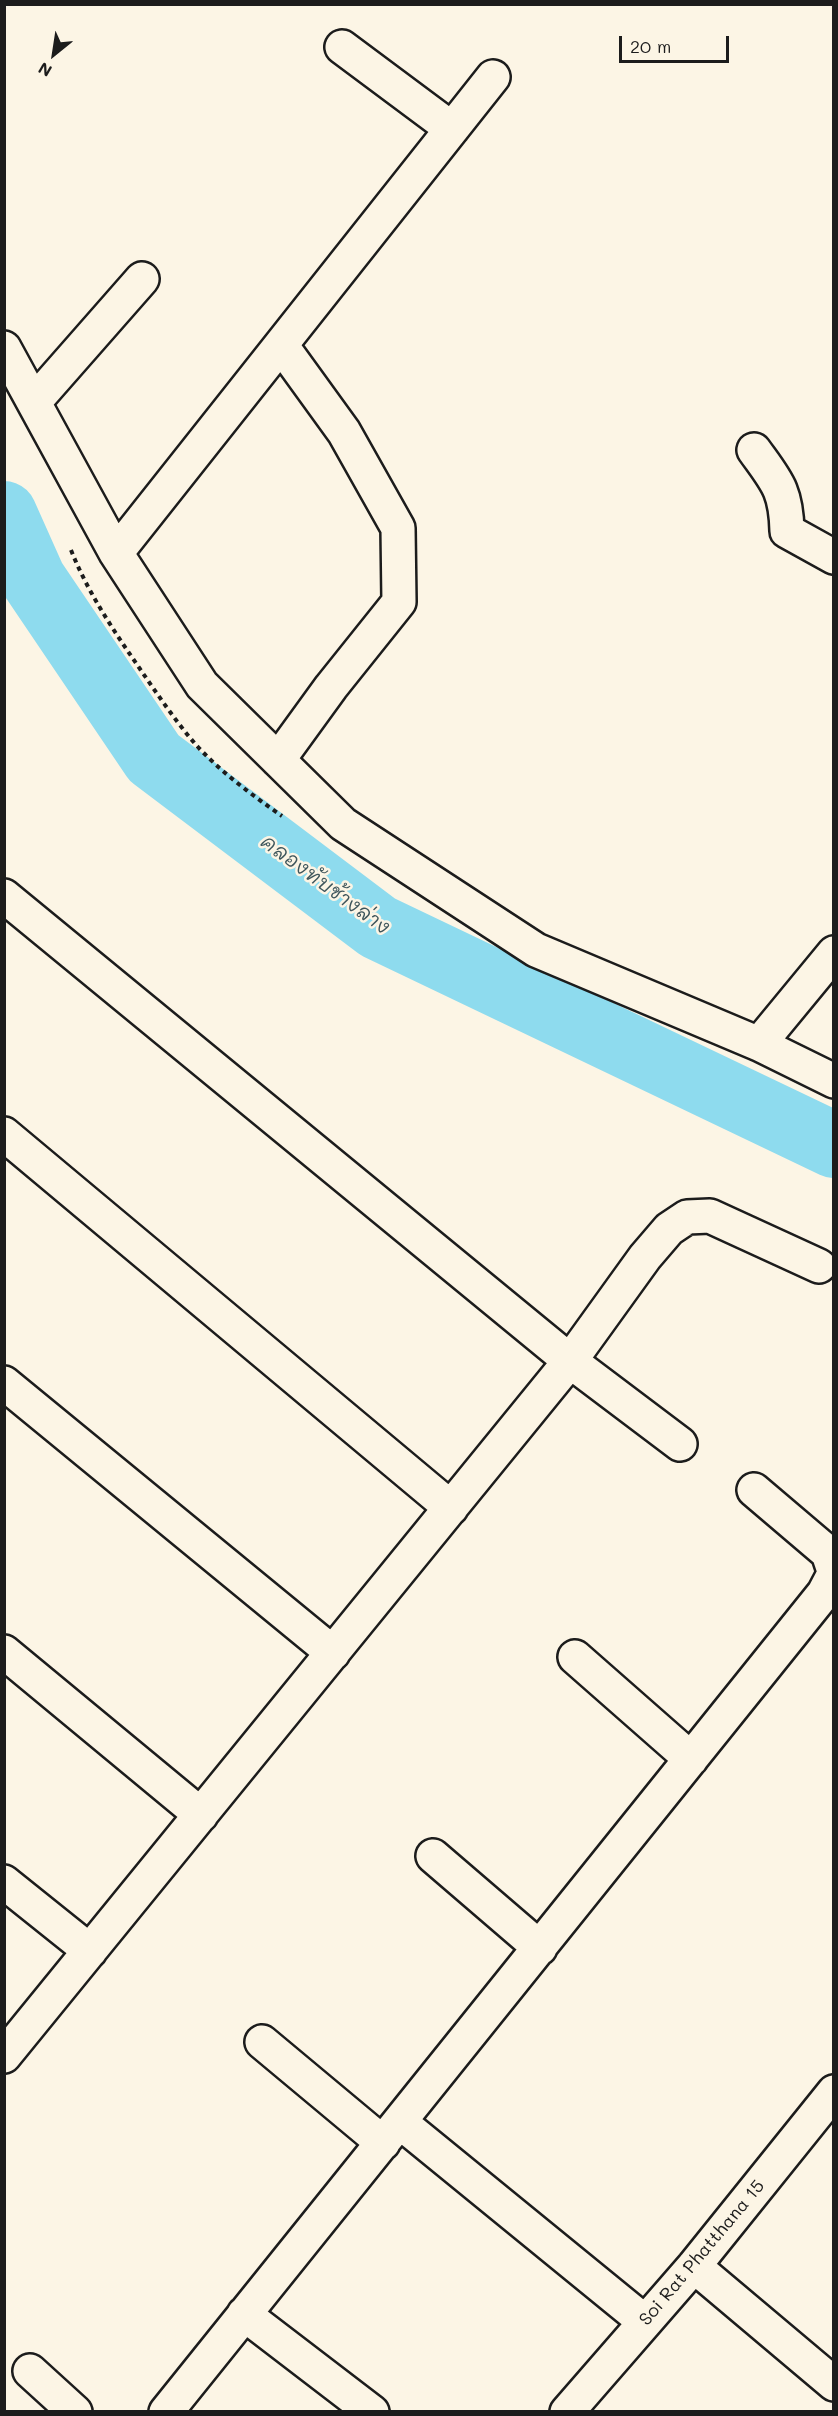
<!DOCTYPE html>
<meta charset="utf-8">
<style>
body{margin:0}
#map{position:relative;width:838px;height:2416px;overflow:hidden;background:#fcf5e5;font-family:Mali,sans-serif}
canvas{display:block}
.frame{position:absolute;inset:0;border:6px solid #1c1c1c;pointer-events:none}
.north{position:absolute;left:24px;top:24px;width:60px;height:60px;-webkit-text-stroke:4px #fcf5e5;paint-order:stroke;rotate:210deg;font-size:16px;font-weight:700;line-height:24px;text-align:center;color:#1c1c1c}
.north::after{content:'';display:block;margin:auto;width:21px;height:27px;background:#1c1c1c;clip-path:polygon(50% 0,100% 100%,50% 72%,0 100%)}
.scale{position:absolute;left:619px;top:36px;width:110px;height:27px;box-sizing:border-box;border:3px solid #1c1c1c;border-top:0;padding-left:8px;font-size:18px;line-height:21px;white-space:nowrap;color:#1c1c1c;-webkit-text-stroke:4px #fcf5e5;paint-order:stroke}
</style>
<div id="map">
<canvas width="838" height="2416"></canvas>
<div class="frame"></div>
<div class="north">N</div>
<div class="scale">20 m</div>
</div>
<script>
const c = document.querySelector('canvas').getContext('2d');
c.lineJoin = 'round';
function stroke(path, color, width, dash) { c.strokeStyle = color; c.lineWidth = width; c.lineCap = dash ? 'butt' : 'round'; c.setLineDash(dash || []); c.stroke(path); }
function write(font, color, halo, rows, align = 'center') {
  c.font = font + ' Mali,"Playpen Sans Thai",sans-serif'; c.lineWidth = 5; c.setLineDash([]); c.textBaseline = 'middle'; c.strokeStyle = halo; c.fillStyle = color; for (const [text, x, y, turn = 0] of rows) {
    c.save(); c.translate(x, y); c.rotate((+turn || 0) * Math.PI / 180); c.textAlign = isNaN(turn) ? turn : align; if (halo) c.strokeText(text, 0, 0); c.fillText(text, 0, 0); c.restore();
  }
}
const river = new Path2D(`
 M4 514 33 579 154 758 378 927 834 1145`);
const path = new Path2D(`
 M71 550C88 593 114 631 140 669 158 695 176 722 197 746 222 773 252 795 282 816`);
const minor = new Path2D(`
 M342 47 452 129
 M4 348 116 553 202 685 343 824 536 950 759 1044 834 1081
 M34 402 142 279
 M754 450C777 482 786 490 787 531L834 557
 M116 553 493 77
 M278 760 331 687 399 602 398 528 344 432 281 345
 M4 896 570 1361 680 1444
 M759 1044 834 953
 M4 1134 451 1508
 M4 1383 333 1653
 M754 1490 828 1553 834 1571
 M4 1652 201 1815
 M575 1657 691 1759
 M433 1856 540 1948
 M4 1882 90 1951
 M262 2042 383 2143
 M4 2056 570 1361 645 1257 669 1229 687 1217 710 1216 819 1266
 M400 2122 645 2322
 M694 2266 834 2384
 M244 2314 372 2412
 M30 2371 75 2412
 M166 2412 824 1593 834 1574
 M567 2412 694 2266 834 2092`);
const streetNames = [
 ["Soi Rat Phatthana 15",702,2253,-50]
];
const waterNames = [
 ["คลองทับช้างล่าง",325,885,36]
];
stroke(river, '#8edbee', 66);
stroke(minor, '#1c1c1c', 38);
stroke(path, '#1c1c1c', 4, [4.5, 4.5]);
stroke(minor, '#fcf5e5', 33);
write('18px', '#1c1c1c', '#fcf5e5', streetNames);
write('italic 20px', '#3e555b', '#fcf5e5', waterNames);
</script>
